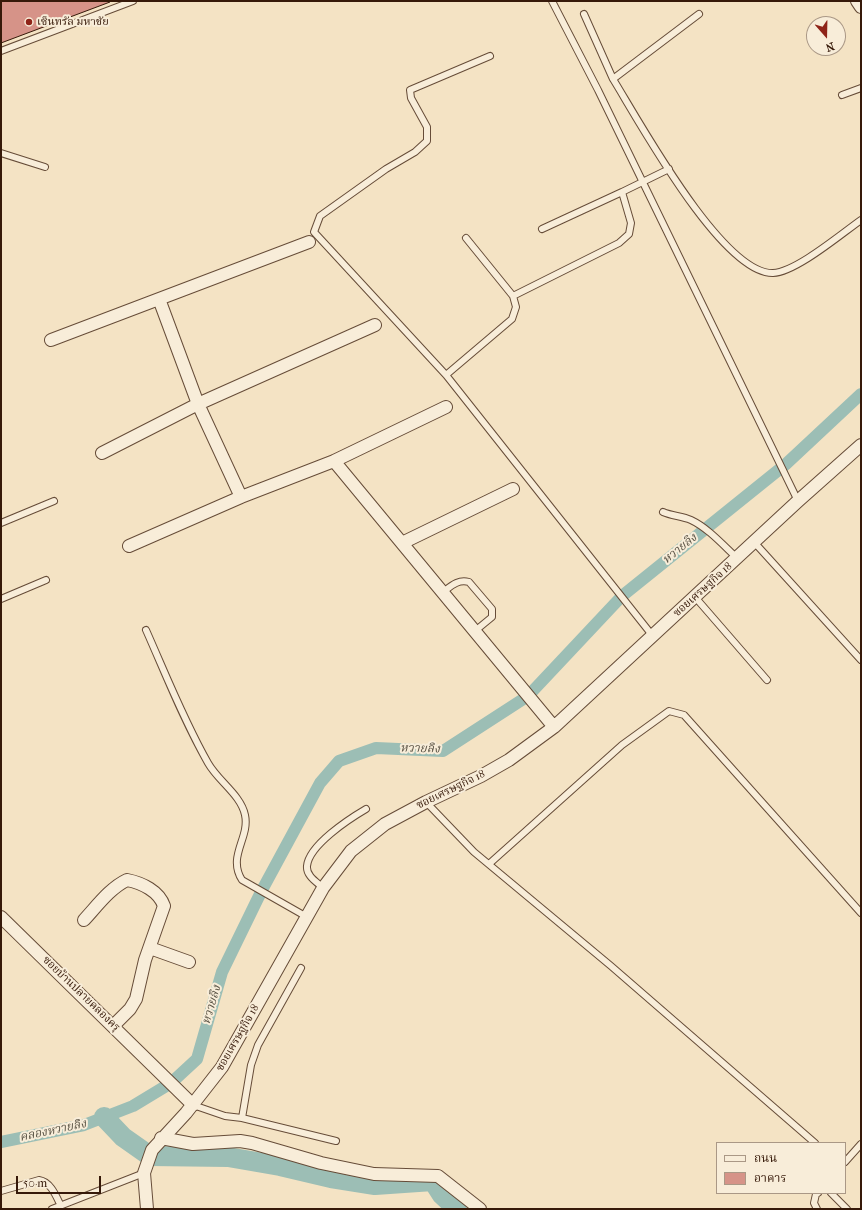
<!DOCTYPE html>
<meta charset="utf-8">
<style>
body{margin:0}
#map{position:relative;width:862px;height:1210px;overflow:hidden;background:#f4e3c4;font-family:"IM FELL French Canon","Noto Serif Thai",serif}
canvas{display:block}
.frame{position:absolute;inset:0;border:2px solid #361909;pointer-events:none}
.legend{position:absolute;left:716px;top:1142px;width:130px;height:52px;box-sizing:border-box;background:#f8edd9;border:1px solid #aa9886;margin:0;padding:5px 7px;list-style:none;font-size:12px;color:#361909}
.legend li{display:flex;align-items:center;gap:8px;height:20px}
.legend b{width:20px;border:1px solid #aa9886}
.north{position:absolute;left:806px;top:16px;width:40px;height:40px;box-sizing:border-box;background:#f8edd9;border:1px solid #aa9886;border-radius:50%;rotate:160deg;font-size:11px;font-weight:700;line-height:16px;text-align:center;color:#361909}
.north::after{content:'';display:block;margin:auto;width:14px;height:18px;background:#8f2418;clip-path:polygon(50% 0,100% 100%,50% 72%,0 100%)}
.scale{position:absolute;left:16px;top:1176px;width:85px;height:18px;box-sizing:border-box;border:2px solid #361909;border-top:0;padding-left:5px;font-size:12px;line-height:14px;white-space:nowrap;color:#361909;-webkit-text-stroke:3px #f8edd9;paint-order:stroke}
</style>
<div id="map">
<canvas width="862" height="1210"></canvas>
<div class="frame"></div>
<ul class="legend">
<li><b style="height:5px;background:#f8edd9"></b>ถนน</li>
<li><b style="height:11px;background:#d69388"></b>อาคาร</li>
</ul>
<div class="north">N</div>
<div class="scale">50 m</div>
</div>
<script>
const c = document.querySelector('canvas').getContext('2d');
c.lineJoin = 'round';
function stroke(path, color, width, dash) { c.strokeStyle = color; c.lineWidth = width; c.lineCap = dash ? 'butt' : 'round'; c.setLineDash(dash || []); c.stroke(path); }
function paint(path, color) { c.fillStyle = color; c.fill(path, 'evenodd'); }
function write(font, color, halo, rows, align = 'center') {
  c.font = font + ' "IM FELL French Canon","Noto Serif Thai",serif'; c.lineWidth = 4; c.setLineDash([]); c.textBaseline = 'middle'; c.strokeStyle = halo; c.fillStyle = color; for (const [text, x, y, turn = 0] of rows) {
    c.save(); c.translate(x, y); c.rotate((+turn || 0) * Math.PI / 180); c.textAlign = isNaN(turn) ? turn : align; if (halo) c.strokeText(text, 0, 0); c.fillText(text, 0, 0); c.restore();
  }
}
const canal = new Path2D(`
 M1 1142 84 1125 133 1106 171 1083 197 1059 222 972 261 892 320 783 339 761 376 748 443 751 528 696 622 596 786 464 861 394`);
const river = new Path2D(`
 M104 1117 123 1137 150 1156 228 1157 280 1166 331 1178 375 1185 433 1181 442 1195 457 1209`);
const building = new Path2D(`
 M1 1H110V2L1 43Z`);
const service = new Path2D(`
 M552 1 598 90 798 501
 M584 14 613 79
 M699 14 613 79C639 121 722 274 773 273 796 272 841 234 861 220
 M1 51 133 1
 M490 56 410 90 411 98 427 127V141L415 152 386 169 320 216 314 232 446 375 652 635
 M842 95 861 88
 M1 153 45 167
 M542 229 622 192
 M466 238 513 296 619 243 629 234 631 223 622 192 669 169
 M446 375 512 319 516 307 513 296
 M663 512C672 516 682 516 691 520 708 528 723 545 737 558
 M1 523 54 501
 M754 542 861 660
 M443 592C451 586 458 579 469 582L492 609V617L475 631
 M695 597 767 680
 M1 599 46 580
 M146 630C166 675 184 721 208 763 218 781 241 795 245 815 250 838 227 856 242 880L307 917
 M426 802 474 852 611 966 815 1143
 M489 864 622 745 669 711 684 715 861 913
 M323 888C317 882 306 876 307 866 309 845 349 819 366 809
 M193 1105 225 1116 242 1118 336 1141
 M242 1118 251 1065 258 1045 301 968
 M845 1162 861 1144
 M1 1191 39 1180C51 1182 56 1196 61 1206
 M831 1193 847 1209
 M52 1209 144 1173
 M817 1209 814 1203 816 1194 818 1193`);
const minor = new Path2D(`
 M857 1 861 7
 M159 299 198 404 241 497
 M51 340 309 242
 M102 453 198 404 375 325
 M334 461 554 727
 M402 543 513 489
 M129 546 241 497 334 461 446 407
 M1 917 193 1105
 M84 920C97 906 110 888 127 880 142 883 159 891 164 906L145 960 136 999 130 1009 113 1026
 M150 948 189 962
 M161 1138 193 1144 240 1141 252 1143 321 1163 374 1174 438 1176 480 1209
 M147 1209 144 1173 152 1150 186 1113 222 1067 323 888 351 851 385 824 426 802 481 776 509 760 554 727 798 501 861 445`);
const markers = [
 [29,22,4,"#8f2418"]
];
const poiNames = [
 ["เซ็นทรัล มหาชัย",37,22]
];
const streetNames = [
 ["ซอยเศรษฐกิจ 18",703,590,-42],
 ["ซอยเศรษฐกิจ 18",451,790,-26],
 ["ซอยบ้านปลายคลองครุ",81,994,44],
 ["ซอยเศรษฐกิจ 18",238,1038,-60]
];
const waterNames = [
 ["หวายลิง",680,549,-39],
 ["หวายลิง",420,749,1],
 ["หวายลิง",212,1005,-74],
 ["คลองหวายลิง",53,1131,-12]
];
stroke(canal, '#9cbeb5', 12);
stroke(river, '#9cbeb5', 20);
paint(building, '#d69388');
stroke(building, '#361909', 1);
stroke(service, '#664c38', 8);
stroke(minor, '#664c38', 14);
stroke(service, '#f8edd9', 6);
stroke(minor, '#f8edd9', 12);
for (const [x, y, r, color] of markers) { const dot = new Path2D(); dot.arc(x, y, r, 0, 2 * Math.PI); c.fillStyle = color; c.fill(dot); stroke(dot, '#f8edd9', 1.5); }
write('11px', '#361909', '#f8edd9', poiNames, 'left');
write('11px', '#361909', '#f8edd9', streetNames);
write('italic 12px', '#5a5345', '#f8edd9', waterNames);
</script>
